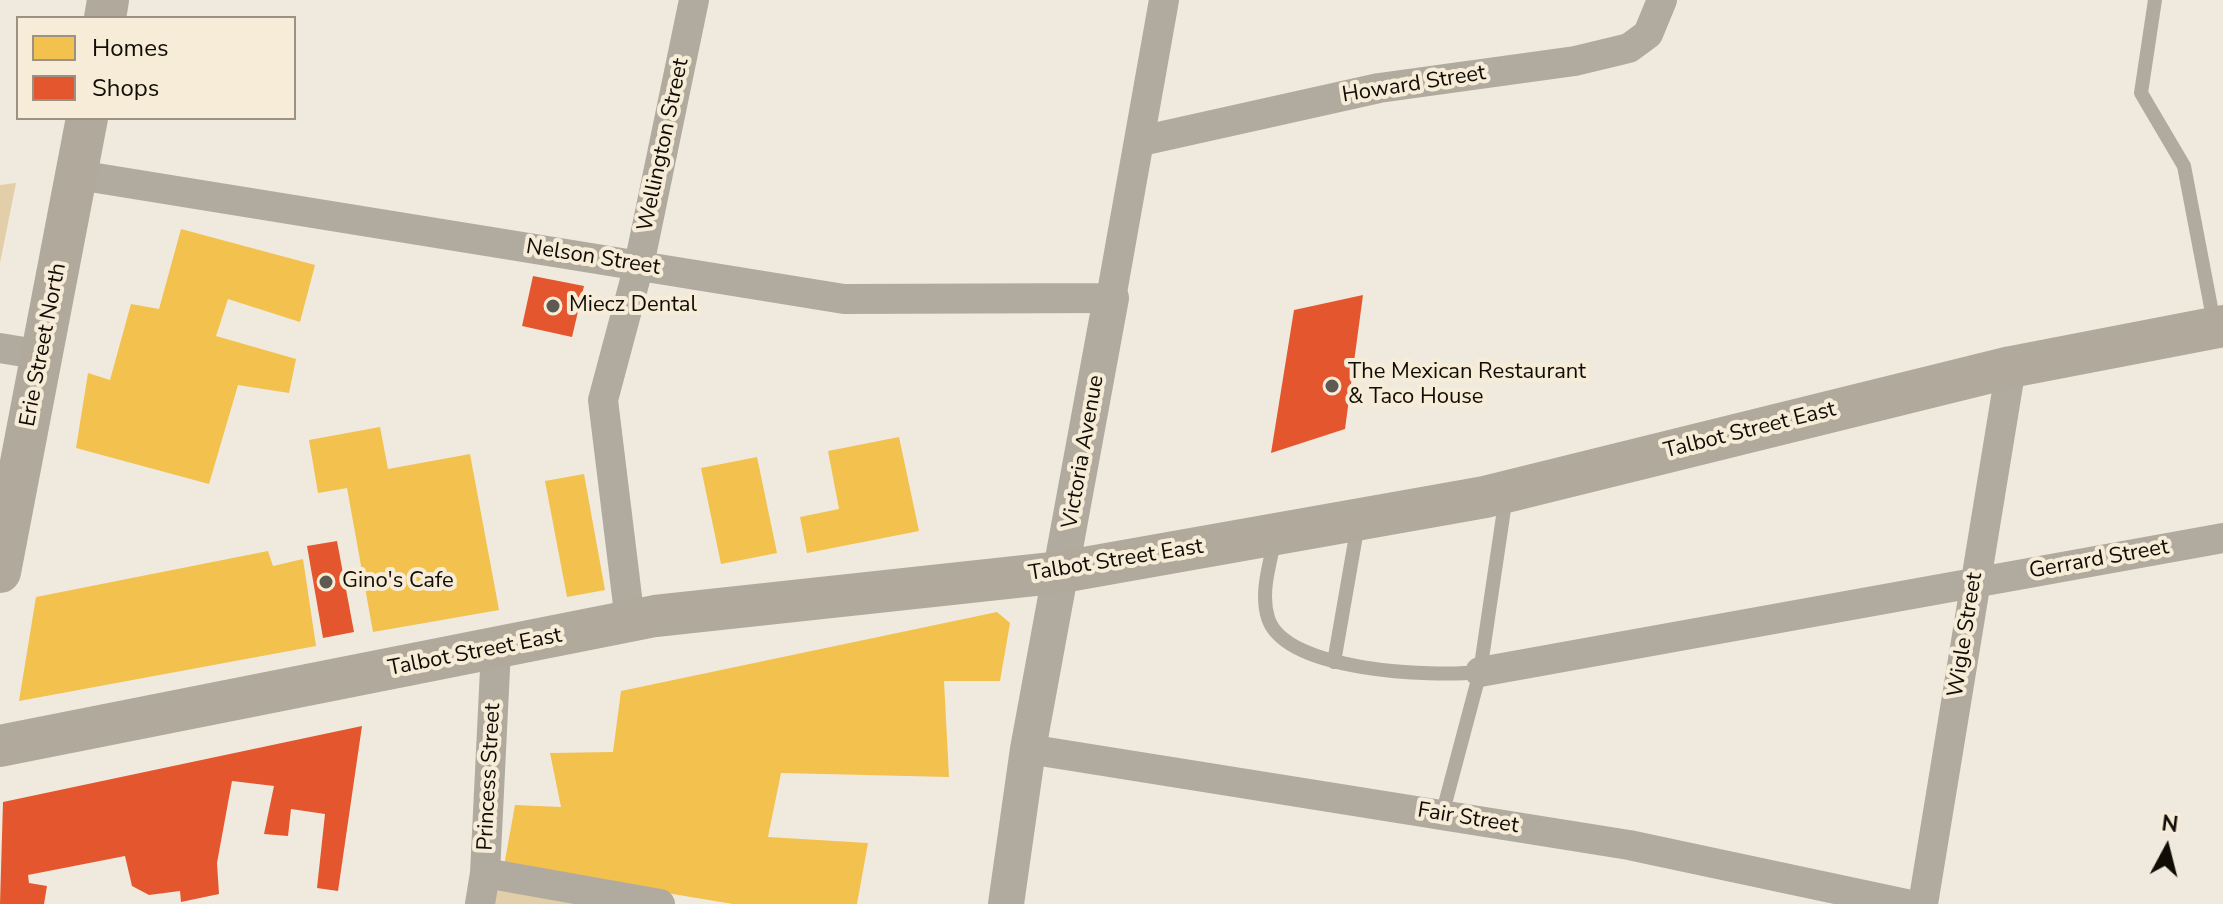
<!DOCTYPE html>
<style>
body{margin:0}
#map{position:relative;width:2223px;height:904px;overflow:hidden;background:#f0eade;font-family:"Nunito Sans",sans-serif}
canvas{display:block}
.legend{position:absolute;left:16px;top:16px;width:280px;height:104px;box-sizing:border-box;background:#f7ecd7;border:2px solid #9b9283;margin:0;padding:10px 14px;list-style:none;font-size:24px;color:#100c06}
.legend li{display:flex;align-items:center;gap:16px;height:40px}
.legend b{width:40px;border:2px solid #9b9283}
.north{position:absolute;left:2127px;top:808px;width:80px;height:80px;-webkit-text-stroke:6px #f7ecd7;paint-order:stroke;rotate:7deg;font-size:22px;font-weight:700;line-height:32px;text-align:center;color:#100c06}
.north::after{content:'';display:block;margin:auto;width:28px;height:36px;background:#100c06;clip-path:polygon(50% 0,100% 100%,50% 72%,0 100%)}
</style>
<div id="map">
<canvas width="2223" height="904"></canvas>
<ul class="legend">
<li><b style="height:22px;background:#f2c14e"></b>Homes</li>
<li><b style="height:22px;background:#e4572e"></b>Shops</li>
</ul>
<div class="north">N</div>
</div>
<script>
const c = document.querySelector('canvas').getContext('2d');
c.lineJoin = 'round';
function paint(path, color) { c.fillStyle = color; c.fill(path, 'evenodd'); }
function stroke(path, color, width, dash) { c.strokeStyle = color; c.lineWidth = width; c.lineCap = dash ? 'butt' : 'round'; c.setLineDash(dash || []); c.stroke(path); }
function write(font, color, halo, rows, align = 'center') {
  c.font = font + ' "Nunito Sans",sans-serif'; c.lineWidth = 8; c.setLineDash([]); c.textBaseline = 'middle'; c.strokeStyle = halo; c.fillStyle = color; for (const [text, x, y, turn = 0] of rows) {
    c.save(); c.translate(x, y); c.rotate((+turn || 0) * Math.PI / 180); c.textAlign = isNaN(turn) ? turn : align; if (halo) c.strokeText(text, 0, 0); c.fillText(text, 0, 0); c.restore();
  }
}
const green = new Path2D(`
 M16 183 0 263V185Z
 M485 873 646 904H480Z`);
const homes = new Path2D(`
 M181 229 315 265 300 322 228 299 216 336 296 359 289 393 238 385 209 484 76 448 88 373 110 380 131 304 159 309Z
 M380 427 388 469 470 454 499 610 373 632 347 488 318 493 309 440Z
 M899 437 919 531 807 553 800 517 839 509 828 451Z
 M757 457 777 553 721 564 701 468Z
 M584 474 605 590 567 597 545 481Z
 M268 551 273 566 303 559 316 646 19 701 36 597Z
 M997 612 1010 623 1000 681H944L949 777 781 773 768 837 868 843 857 904H733L504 866 515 805 561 807 550 753 613 752 621 691Z`);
const shops = new Path2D(`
 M533 276 584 286 572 337 522 326Z
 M1363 295 1345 429 1271 453 1294 310Z
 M337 541 354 632 323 638 307 546Z
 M362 726 338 891 317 888 325 814 291 809 288 836 264 834 274 786 232 781 217 863 219 894 181 902 180 891 149 895 132 886 125 856 28 875 29 883 47 886 44 904H0L3 802Z`);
const service = new Path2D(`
 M2155 0 2141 93 2184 166 2214 323
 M1275 538C1270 564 1260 592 1268 618 1285 672 1432 677 1480 672
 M1334 662 1358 524
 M1442 815 1480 672 1506 496`);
const minor = new Path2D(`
 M1141 141 1379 88 1575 61 1629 48 1648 34 1662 0
 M78 175 844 299 1111 298 1164 0
 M0 348 42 355
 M630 621 603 400 639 265 694 0
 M1480 672 2223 538
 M1028 749 1629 845 1906 904
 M485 873 660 904
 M480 904 485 873 496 649
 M1923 904 2011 367`);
const tertiary = new Path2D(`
 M1006 904 1028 749 1111 298`);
const secondary = new Path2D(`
 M105 18 108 0
 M0 572 87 118
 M0 746 655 616 1062 572 1485 497 2011 367 2223 326`);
const markers = [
 [553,306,8,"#5e5a52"],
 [1332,386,8,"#5e5a52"],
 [326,582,8,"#5e5a52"]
];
const streetNames = [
 ["Howard Street",1414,85,-9],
 ["Wellington Street",664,145,-78],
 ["Nelson Street",593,258,9],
 ["Erie Street North",44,345,-79],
 ["Talbot Street East",1750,431,-14],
 ["Victoria Avenue",1084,452,-80],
 ["Gerrard Street",2099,560,-10],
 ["Talbot Street East",1116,561,-9],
 ["Wigle Street",1966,635,-81],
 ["Talbot Street East",475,653,-11],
 ["Princess Street",490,777,-87],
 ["Fair Street",1468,819,9]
];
const poiNames = [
 ["Miecz Dental",569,306],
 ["The Mexican Restaurant",1348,373],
 ["& Taco House",1348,398],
 ["Gino's Cafe",342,582]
];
paint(green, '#e2cea8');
paint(homes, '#f2c14e');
paint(shops, '#e4572e');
stroke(service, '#b1ab9f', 14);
stroke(minor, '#b1ab9f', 30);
stroke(tertiary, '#b1ab9f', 36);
stroke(secondary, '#b0a99c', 42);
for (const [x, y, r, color] of markers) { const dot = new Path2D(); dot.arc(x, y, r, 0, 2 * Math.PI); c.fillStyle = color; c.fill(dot); stroke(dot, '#f7ecd7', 3); }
write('22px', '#100c06', '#f7ecd7', streetNames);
write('22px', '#100c06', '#f7ecd7', poiNames, 'left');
</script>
